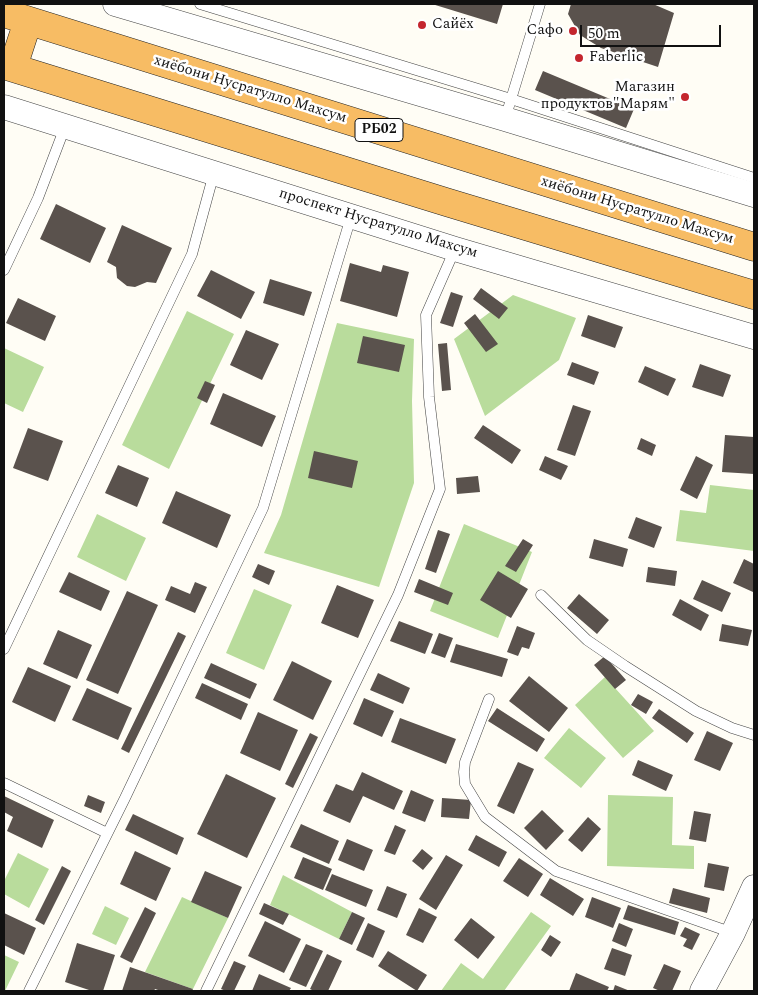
<!DOCTYPE html>
<meta charset="utf-8">
<style>
body{margin:0}
#map{position:relative;width:758px;height:995px;overflow:hidden;background:#fffdf5;font-family:Spectral,serif}
canvas{display:block}
.frame{position:absolute;inset:0;border:5px solid #111;pointer-events:none}
.scale{position:absolute;left:580px;top:25px;width:141px;height:22px;box-sizing:border-box;border:2px solid #111;border-top:0;padding-left:6px;font-size:15px;line-height:18px;white-space:nowrap;color:#111;-webkit-text-stroke:4px #fff;paint-order:stroke}
</style>
<div id="map">
<canvas width="758" height="995"></canvas>
<div class="frame"></div>
<div class="scale">50 m</div>
</div>
<script>
const c = document.querySelector('canvas').getContext('2d');
c.lineJoin = 'round';
function paint(path, color) { c.fillStyle = color; c.fill(path, 'evenodd'); }
function stroke(path, color, width, dash) { c.strokeStyle = color; c.lineWidth = width; c.lineCap = dash ? 'butt' : 'round'; c.setLineDash(dash || []); c.stroke(path); }
function write(font, color, halo, rows, align = 'center') {
  c.font = font + ' Spectral,serif'; c.lineWidth = 5; c.setLineDash([]); c.textBaseline = 'middle'; c.strokeStyle = halo; c.fillStyle = color; for (const [text, x, y, turn = 0] of rows) {
    c.save(); c.translate(x, y); c.rotate((+turn || 0) * Math.PI / 180); c.textAlign = isNaN(turn) ? turn : align; if (halo) c.strokeText(text, 0, 0); c.fillText(text, 0, 0); c.restore();
  }
}
const forest = new Path2D(`
 M513 295 576 318 559 360 485 416 454 339Z
 M187 311 234 334 169 469 122 445Z
 M337 323 414 339 412 401 414 483 379 587 264 553 281 515Z
 M4 348 44 367 23 412 4 403Z
 M710 485 754 490V551L676 541 680 510 706 513Z
 M97 514 146 538 126 581 77 557Z
 M464 524 532 552 498 638 430 611Z
 M254 589 292 605 264 670 226 653Z
 M605 677 654 731 623 758 575 705Z
 M569 728 606 758 581 788 544 758Z
 M608 795 673 797 672 845 694 846V869L607 866Z
 M18 853 49 869 29 908 4 894V881Z
 M283 875 352 912 339 939 270 905Z
 M182 897 228 918 193 989 145 972Z
 M105 906 129 918 116 945 92 934Z
 M531 912 551 926 504 991H441L461 963 483 979Z
 M4 955 19 962 5 991H4Z`);
const building = new Path2D(`
 M432 4H503L497 24Z
 M571 4H653L674 13 658 67 601 48 580 35 568 14Z
 M543 71 634 109 626 128 535 90Z
 M56 204 106 228 90 263 40 239Z
 M122 225 172 248 156 283 147 282 135 287 127 286 117 278 116 267 107 262Z
 M350 263 381 272 383 265 409 272 397 317 340 301Z
 M211 270 255 292 241 319 197 296Z
 M270 279 312 292 304 316 263 303Z
 M481 288 508 308 499 319 473 299Z
 M451 292 463 296 453 327 440 323Z
 M18 298 56 316 45 341 6 323Z
 M475 314 498 344 486 352 464 323Z
 M588 315 623 327 615 348 581 336Z
 M246 330 279 344 262 380 230 365Z
 M363 336 405 345 399 372 357 363Z
 M447 343 451 390 442 391 438 344Z
 M572 362 599 372 594 385 567 375Z
 M700 364 731 375 723 397 692 387Z
 M645 366 676 379 668 396 638 382Z
 M205 381 215 385 207 403 197 398Z
 M223 393 276 416 262 447 210 424Z
 M573 405 591 411 575 456 557 450Z
 M483 425 521 450 512 464 474 438Z
 M28 428 63 441 48 481 13 468Z
 M725 435 754 437V474L722 472Z
 M641 438 656 445 652 456 637 449Z
 M314 451 358 461 352 488 308 478Z
 M545 456 568 466 561 480 539 470Z
 M696 456 713 465 697 499 680 490Z
 M118 465 149 478 137 507 105 493Z
 M478 476 480 492 457 494 456 478Z
 M176 491 231 515 217 548 162 523Z
 M636 517 662 527 654 548 628 538Z
 M438 530 450 534 436 573 425 569Z
 M523 539 533 545 516 572 505 566Z
 M594 539 628 549 623 567 589 558Z
 M744 559 754 564V588L753 592 733 583Z
 M258 564 275 571 269 585 252 577Z
 M648 567 677 571 675 586 646 582Z
 M498 571 528 589 511 618 480 600Z
 M69 572 110 591 101 611 59 592Z
 M419 579 453 593 448 605 414 592Z
 M702 580 731 593 722 612 693 599Z
 M195 582 207 587 195 613 165 600 171 586 190 594Z
 M337 585 374 600 358 638 321 623Z
 M127 591 158 605 118 694 86 680Z
 M579 594 609 620 597 634 567 608Z
 M680 599 709 615 701 631 672 615Z
 M399 621 433 634 425 654 390 641Z
 M722 624 752 630 748 646 719 641Z
 M517 626 535 633 529 649 522 647 518 656 507 652Z
 M58 630 92 645 77 679 43 664Z
 M178 632 186 636 129 753 121 749Z
 M439 633 453 638 445 658 431 653Z
 M456 644 508 659 502 677 450 662Z
 M605 656 626 680 615 689 594 665Z
 M292 661 332 681 313 720 273 700Z
 M211 663 257 684 250 699 204 678Z
 M28 667 71 686 55 722 12 702Z
 M378 673 410 688 403 704 370 690Z
 M529 676 568 708 549 732 509 701Z
 M202 683 248 704 241 720 195 698Z
 M87 688 132 708 118 740 72 720Z
 M638 694 653 702 646 714 631 705Z
 M364 698 394 711 382 737 353 724Z
 M497 708 545 739 537 752 488 721Z
 M659 709 694 733 687 743 652 718Z
 M258 712 298 730 280 771 240 753Z
 M400 718 456 739 446 764 391 742Z
 M707 731 733 743 720 771 694 760Z
 M310 733 318 737 293 788 285 784Z
 M638 760 673 775 666 791 632 775Z
 M518 762 534 769 514 814 497 806Z
 M362 772 403 791 394 810 363 796 350 823 323 811 336 784 353 791Z
 M226 774 276 798 247 858 197 834Z
 M411 790 434 800 425 822 402 813Z
 M88 795 105 802 101 813 84 806Z
 M4 796 54 820 42 848 7 831 13 817 4 812Z
 M442 798 471 800 469 819 441 817Z
 M542 810 564 831 546 850 524 828Z
 M694 811 711 814 706 842 689 839Z
 M133 814 184 838 177 855 125 830Z
 M588 817 601 829 582 852 568 840Z
 M301 824 339 841 329 864 290 847Z
 M395 825 406 830 395 855 384 851Z
 M476 835 507 852 499 867 468 850Z
 M347 839 373 850 364 871 338 860Z
 M422 849 433 858 423 870 412 861Z
 M135 851 171 868 156 901 120 884Z
 M446 855 463 865 436 910 419 899Z
 M303 857 332 869 323 890 294 878Z
 M519 858 543 874 528 897 503 881Z
 M708 863 729 867 724 891 704 887Z
 M62 866 71 871 44 925 35 920Z
 M205 871 242 887 228 918 191 902Z
 M332 874 373 890 366 907 325 890Z
 M550 878 584 899 573 916 540 895Z
 M387 886 407 894 397 918 377 910Z
 M673 888 710 898 707 913 669 903Z
 M592 897 621 908 613 928 585 917Z
 M264 903 289 914 283 925 259 914Z
 M628 905 679 922 675 935 623 919Z
 M145 907 156 913 132 963 120 957Z
 M419 908 437 917 423 943 406 935Z
 M352 912 365 918 352 945 339 939Z
 M4 913 36 928 24 955 4 945Z
 M471 918 495 937 478 959 454 940Z
 M265 921 301 939 284 973 248 956Z
 M368 923 385 931 373 958 356 950Z
 M619 923 633 929 626 947 612 941Z
 M685 927 700 934 692 950 683 946 687 939 680 936Z
 M550 935 561 942 551 957 541 950Z
 M77 943 115 955 103 991H92L65 982Z
 M306 944 323 951 306 987 289 980Z
 M612 948 632 955 625 976 604 969Z
 M388 951 427 975 417 991 378 966Z
 M327 954 342 961 328 991H314L310 989Z
 M234 961 246 966 234 991H226L221 989Z
 M664 964 681 971 672 991H660L653 988Z
 M130 967 193 989 192 991H161L155 989 154 991H122Z
 M576 973 609 987 607 991H569Z
 M259 974 291 988 289 991H252Z
 M615 985 630 991H613Z`);
const service = new Path2D(`
 M200 4 511 99 754 178
 M505 119 540 4
 M4 270 38 198 65 127
 M541 595 587 640 625 666 696 711 732 728 754 735
 M4 649 192 254 214 173
 M489 699 465 762 464 772 465 784 485 817 556 871 733 933
 M4 783 107 833
 M29 991 125 798 263 508 351 217
 M206 991 398 595 440 489 429 397 426 315 455 249`);
const tertiary = new Path2D(`
 M115 4 505 119 754 195
 M4 107 455 249 754 337
 M702 991 733 933 754 887`);
const trunk = new Path2D(`
 M4 13 754 247
 M4 65 446 202 754 295
 M13 67 28 21`);
const markers = [
 [422,25,5,"#c4262e"],
 [573,31,5,"#c4262e"],
 [579,58,5,"#c4262e"],
 [685,97,5,"#c4262e"]
];
const shields = [
 [379,130,48]
];
const shieldNames = [
 ["РБ02",379,130]
];
const poiNames = [
 ["Сайёх",432,25],
 ["Сафо",563,31,"right"],
 ["Faberlic",589,58],
 ["Магазин",675,88,"right"],
 ["продуктов\"Марям\"",675,105,"right"]
];
const streetNames = [
 ["хиёбони Нусратулло Махсум",250,90,17],
 ["хиёбони Нусратулло Махсум",637,211,17],
 ["проспект Нусратулло Махсум",378,224,17]
];
paint(forest, '#b9dc9c');
paint(building, '#5a524d');
stroke(service, '#444', 11);
stroke(tertiary, '#444', 25);
stroke(trunk, '#222', 29);
stroke(service, '#fff', 10);
stroke(tertiary, '#fff', 24);
stroke(trunk, '#f7bc64', 28);
for (const [x, y, r, color] of markers) { const dot = new Path2D(); dot.arc(x, y, r, 0, 2 * Math.PI); c.fillStyle = color; c.fill(dot); stroke(dot, '#fff', 2); }
for (const [x, y, w] of shields) { const box = new Path2D(); box.roundRect(x - w / 2, y - 11.5, w, 23, 4); c.fillStyle = '#fff'; c.fill(box); stroke(box, '#111', 1); }
write('bold 14px', '#111', null, shieldNames);
write('15px', '#111', '#fff', poiNames, 'left');
write('15px', '#111', '#fff', streetNames);
</script>
